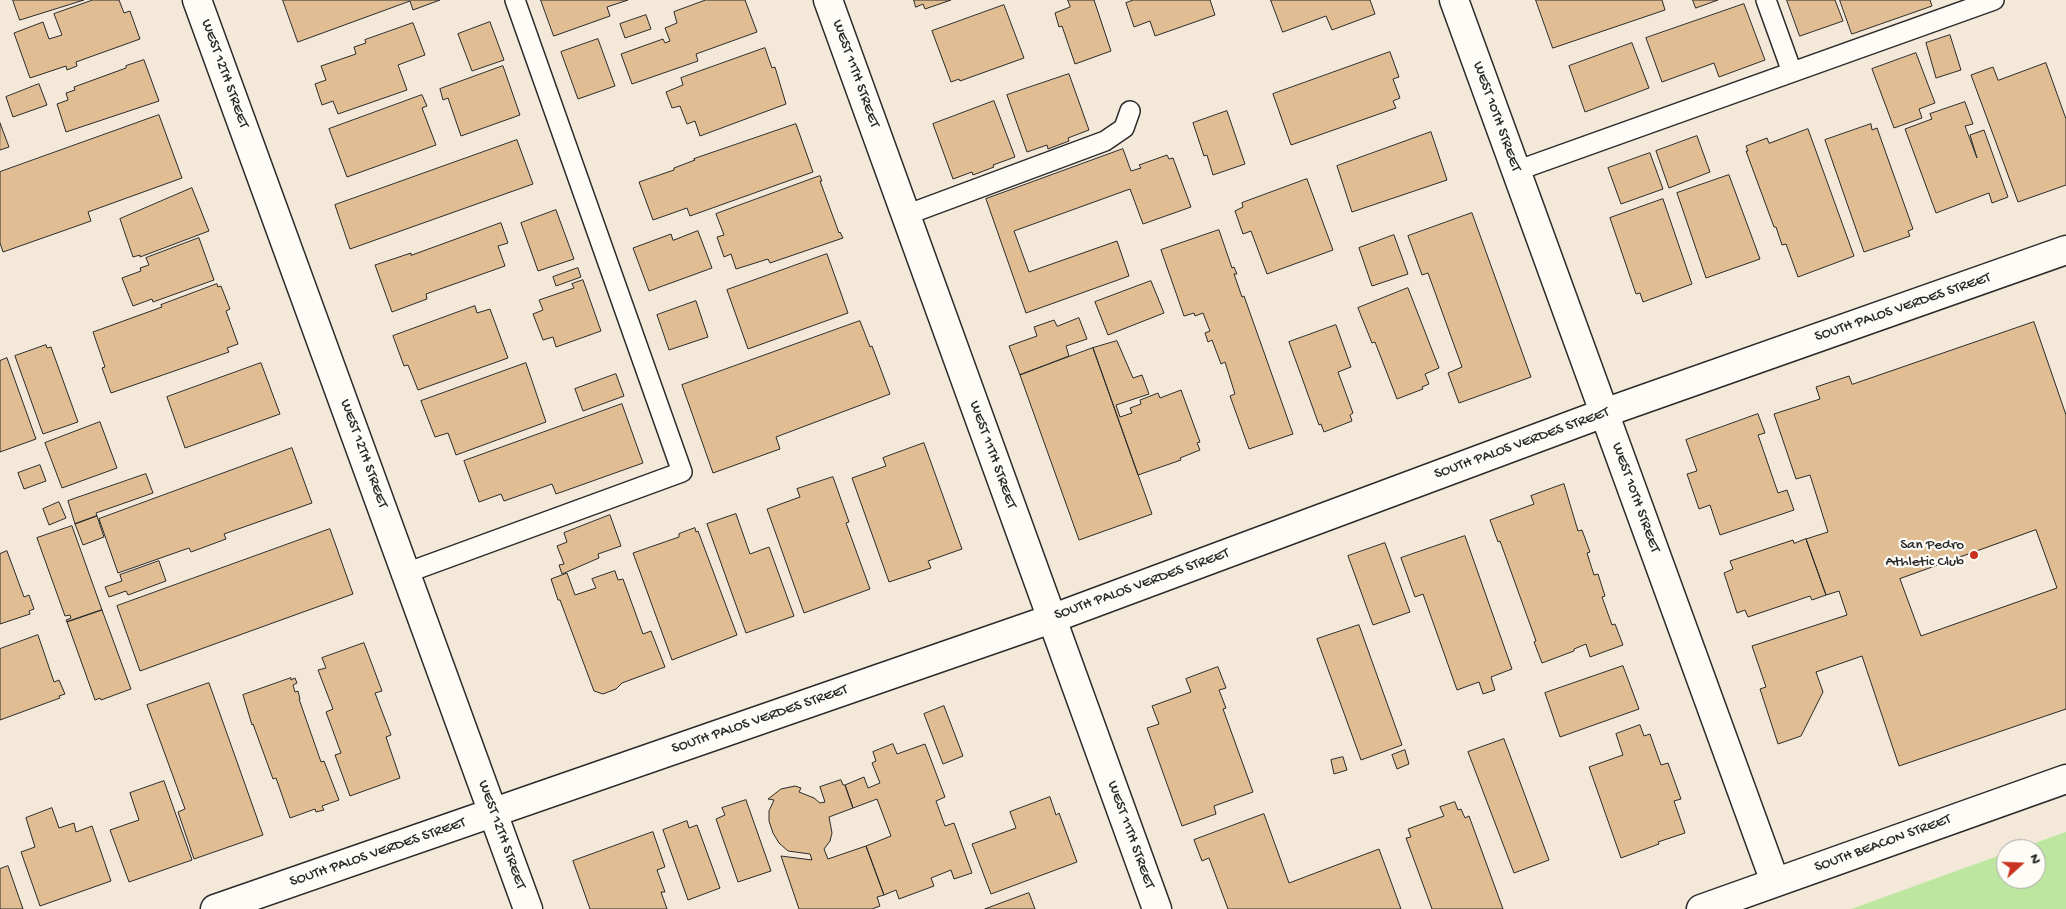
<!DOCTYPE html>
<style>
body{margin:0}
#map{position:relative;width:2066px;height:909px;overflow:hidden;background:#f4e9d9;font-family:"Gochi Hand",sans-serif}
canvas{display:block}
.north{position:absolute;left:1996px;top:839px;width:50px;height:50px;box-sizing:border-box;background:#fdfcf7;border:1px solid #a9a8a5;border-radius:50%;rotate:70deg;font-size:14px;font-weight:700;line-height:20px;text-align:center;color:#2b2b2b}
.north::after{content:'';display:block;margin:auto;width:18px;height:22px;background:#c8321e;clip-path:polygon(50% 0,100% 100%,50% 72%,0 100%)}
</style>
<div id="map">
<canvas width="2066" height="909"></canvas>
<div class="north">N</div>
</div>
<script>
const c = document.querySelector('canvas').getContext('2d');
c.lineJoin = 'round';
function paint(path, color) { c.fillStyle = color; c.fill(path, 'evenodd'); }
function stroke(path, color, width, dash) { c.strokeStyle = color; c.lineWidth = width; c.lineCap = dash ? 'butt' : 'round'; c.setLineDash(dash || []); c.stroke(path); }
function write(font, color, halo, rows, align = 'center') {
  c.font = font + ' "Gochi Hand",sans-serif'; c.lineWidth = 4.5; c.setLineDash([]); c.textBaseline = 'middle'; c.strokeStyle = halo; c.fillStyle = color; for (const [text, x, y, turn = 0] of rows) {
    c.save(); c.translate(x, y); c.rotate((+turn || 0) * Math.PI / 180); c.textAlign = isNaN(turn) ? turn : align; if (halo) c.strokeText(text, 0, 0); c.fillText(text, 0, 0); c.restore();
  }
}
const green = new Path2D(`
 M2066 832V909H1851L2006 853V879H2036V849H2018Z`);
const building = new Path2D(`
 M13 0H84L20 20Z
 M93 0H119L124 13 130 11 140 39 76 62 77 66 67 70 66 66 30 78 14 33 43 22 49 39 62 35 54 14Z
 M283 0H440L413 10 410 1 298 42Z
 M541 0H628L607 7 610 16 554 36Z
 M706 0H745L757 32 696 54 698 61 632 84 621 54 663 39 665 43 670 41 665 28 677 23 674 12Z
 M914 0H951L925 9 923 4 916 7Z
 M1068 0H1094L1111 51 1075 64 1062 26 1059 27 1055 13 1070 7Z
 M1134 0H1210L1215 15 1155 36 1150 21 1134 27 1126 3Z
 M1271 0H1370L1375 14 1332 30 1326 16 1283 32Z
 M1536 0H1662L1665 10 1553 48Z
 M1693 0H1718L1696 8Z
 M1787 0H1835L1843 21 1800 36Z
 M1840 0H1930L1932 6 1852 34Z
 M1744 4 1765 60 1719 77 1714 63 1662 82 1646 38Z
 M1004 5 1024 58 960 81 959 79 951 82 932 31Z
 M646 15 651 29 625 38 620 24Z
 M490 22 504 60 472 71 458 34Z
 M413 23 425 55 398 65 407 90 338 114 333 101 322 105 315 84 326 80 321 66 356 54 354 47 366 43 365 40Z
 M1950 35 1961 70 1936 78 1926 43Z
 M598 39 615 86 578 99 561 52Z
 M1632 43 1649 88 1585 112 1569 66Z
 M765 48 772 68 775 67 786 104 700 136 695 121 687 124 680 106 672 108 666 92 683 85 681 78Z
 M1390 52 1399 77 1393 79 1400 98 1393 101 1396 108 1291 145 1273 94Z
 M1916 53 1935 103 1919 109 1922 118 1894 128 1872 69Z
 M144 60 159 101 66 132 57 104 68 100 66 93 75 90 74 87 126 68V66Z
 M2046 63 2066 119V185L2018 202 1971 75 1993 67 1998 80Z
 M503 66 520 115 461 136 448 98 443 100 440 89Z
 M1069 74 1089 130 1068 138 1069 141 1048 149 1047 145 1027 152 1007 95Z
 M39 84 47 105 13 117 6 97Z
 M422 95 427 106 422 108 436 145 347 177 329 129Z
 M994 101 1015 157 993 165 994 167 973 175 972 172 953 179 933 124Z
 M1965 102 1973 124 1965 126 1977 158 1970 135 1984 130 2008 197 1992 203 1989 193 1936 213 1905 129 1932 119 1930 114Z
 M1227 111 1245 164 1213 175 1207 155 1204 156 1193 123Z
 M159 115 182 178 88 212 91 221 3 252 0 243V172Z
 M0 123 9 147 0 150Z
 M796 124 813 172 690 216 687 208 653 220 639 182 674 170V168L695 160 694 159Z
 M1871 124 1872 130 1877 128 1913 229 1908 231 1910 236 1864 252 1825 140Z
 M1808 129 1854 256 1798 277 1786 244 1782 245 1776 227H1774L1746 151H1748L1746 146 1767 138 1769 143Z
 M1431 132 1447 180 1352 212 1337 166Z
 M1697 136 1710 172 1669 188 1656 151Z
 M517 140 533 184 350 249 335 205Z
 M1123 149 1131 171 1141 168 1139 165 1167 155 1169 159 1173 158 1191 207 1143 224 1130 189 1014 231 1029 272 1117 241 1129 276 1026 313 986 199Z
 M1650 153 1663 189 1621 204 1608 168Z
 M1729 175 1760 259 1706 278 1677 193Z
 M820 176 822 181H820L839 233 840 232 843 238 770 263 768 259 736 269 731 254 724 257 717 237 724 235 716 214Z
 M1307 179 1333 250 1267 274 1251 231 1243 234 1235 211 1243 207 1242 203Z
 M192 188 209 231 140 257V255L133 257 120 219Z
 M1663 199 1692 284 1643 302 1640 293 1636 294 1610 218Z
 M556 210 574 259 538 271 521 223Z
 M1472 213 1531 377 1459 403 1448 373 1462 367 1428 273 1422 275 1408 236Z
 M501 223 508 243 498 246 505 266 426 294 427 299 392 312 375 265 411 253V255Z
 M1219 230 1232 268 1234 267 1237 274H1234L1242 297 1244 296 1293 434 1249 449 1230 396 1235 394 1225 362 1221 364 1212 340 1208 342 1205 333 1210 331 1203 313 1195 316 1194 313 1184 316 1161 250Z
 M698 231 712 268 649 291 633 248 671 234 673 240Z
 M1394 235 1408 274 1372 286 1359 248Z
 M199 238 214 280 153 302 152 299 133 306 122 278 141 271 140 268 149 265 146 258Z
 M827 254 848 313 748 349 727 290Z
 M578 268 581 277 556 286 553 277Z
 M583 280 601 331 556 347 553 337 543 340 533 314 543 310 539 300 574 288 572 284Z
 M1151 281 1164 313 1108 335 1095 302Z
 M217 284 218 287 221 286 230 309 226 311 238 344 227 348 229 352 111 393 102 368 105 367 93 332 162 307 161 305Z
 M1408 288 1439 368 1425 374 1429 384 1422 387 1423 389 1397 399 1375 342 1372 343 1358 308Z
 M696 301 708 337 669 350 657 315Z
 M475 306 477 313 490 309 508 358 418 390 408 365 404 366 393 336Z
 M1079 318 1087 339 1066 346 1069 356 1020 375 1009 346 1037 336 1034 327 1054 320 1057 326Z
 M860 321 870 347 872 346 890 394 776 437 780 449 713 473 682 385Z
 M2034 322 2066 415V709L1899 766 1862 656 1816 672 1823 692 1801 736 1778 744 1760 689 1766 687 1752 646 1847 615 1839 591 1826 595 1806 539 1828 532 1810 475 1796 479 1774 414 1820 399 1816 387 1849 376 1852 384ZM2036 530 2057 588 1921 636 1900 579Z
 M1336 325 1351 367 1338 372 1353 413 1350 415 1352 421 1324 432 1321 424 1319 425 1289 342Z
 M1117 341 1133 378 1142 375 1149 394 1116 405 1120 417 1132 413 1130 408 1141 404 1140 400 1158 393 1160 398 1181 390 1200 442 1197 443 1200 450 1180 458 1181 460 1138 475 1093 348Z
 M46 345 47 348 51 347 78 422 43 434 15 356Z
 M1093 348 1152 514 1079 540 1020 375Z
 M7 358 36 439 0 452V361Z
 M261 363 280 414 185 448 167 397Z
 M526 363 546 422 456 455 448 433 435 437 421 401Z
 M616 374 624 396 583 411 575 389Z
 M622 404 643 463 556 494 552 484 504 501 501 494 479 502 464 461Z
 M1758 414 1765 433 1758 435 1778 493 1787 490 1794 510 1720 535 1710 505 1699 509 1687 474 1697 471 1686 440Z
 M100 422 117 468 62 488 45 443Z
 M924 443 962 549 928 561 931 568 889 582 852 478 886 466 883 458Z
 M292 448 312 503 224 534 226 539 191 552 189 548 118 573 99 519Z
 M40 465 46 481 24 489 18 473Z
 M146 474 153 493 96 513 97 516 75 524 68 501Z
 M833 477 849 522 846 523 870 589 804 613 767 509 800 497 797 489Z
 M1564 484 1578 531 1582 530 1590 552 1587 553 1594 575 1598 574 1605 596 1602 597 1612 625 1615 624 1623 645 1590 657 1586 644 1574 649V651L1542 663 1534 642 1536 641 1500 541 1498 542 1490 520 1534 504 1531 496Z
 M59 502 66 518 49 525 43 509Z
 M736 514 750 554 769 547 794 616 746 633 707 524Z
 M610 515 621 546 598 554 599 558 562 574 559 565 564 564 557 546 567 542 564 533Z
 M97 516 104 537 83 545 75 524Z
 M72 526 102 610 67 622 66 620 71 618 70 615 65 616 37 538Z
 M695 528 696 532 698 531 737 635 672 660 633 553 679 537V534Z
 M330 529 353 594 140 671 117 606Z
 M1465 536 1512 669 1491 677 1495 690 1483 694 1479 682 1457 690 1423 594 1415 597 1401 558Z
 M1806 539 1826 595 1812 600 1810 596 1748 617 1745 610 1737 613 1724 573 1733 569 1730 561 1793 540 1794 543Z
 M1385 543 1410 612 1373 625 1348 556Z
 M7 551 24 597 29 595 34 609 29 611 30 614 0 624V554Z
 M159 561 166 581 128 595 126 591 109 597 105 587 122 581 120 575Z
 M615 571 618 580 623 579 643 634 651 631 665 667 622 683 616 689 603 694 594 691 560 600H558L551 579 567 573 575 595 596 588 592 579Z
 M102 610 131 689 101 700 100 698 95 700 67 622Z
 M1359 625 1402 745 1361 760 1317 639Z
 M38 635 54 682 59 680 65 694 59 696 60 698 0 720V649Z
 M364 643 382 691 375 693 391 735 386 737 400 778 350 796 335 755 341 753 326 712 333 709 318 670 326 668 322 658Z
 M1623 666 1639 709 1560 737 1545 693Z
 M1218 667 1226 688 1219 690 1226 708 1223 709 1253 792 1214 806 1216 814 1182 826 1147 728 1159 724 1152 706 1191 692 1186 679Z
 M291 678V680L295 678 297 683 293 685 295 692 298 691 300 699H299L321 762 324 761 339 800 322 806 324 810 316 812 315 809 290 818 276 778 273 779 253 724 252 725 243 695Z
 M209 683 263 835 194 859 178 812 185 809 147 705Z
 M944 706 963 756 943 764 924 714Z
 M1640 725 1644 736 1650 734 1661 765 1668 763 1681 799 1674 801 1685 833 1658 842 1659 844 1621 858 1589 767 1623 755 1616 734Z
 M1504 739 1549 860 1514 873 1468 752Z
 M893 744 897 754 925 744 945 797 936 801 945 826 954 823 972 873 954 879 951 870 931 878 934 886 899 899 896 890 884 895 866 846 891 836 877 799 853 808 845 785 864 777 868 788 880 783 872 763 876 761 873 752Z
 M1405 750 1409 764 1397 769 1392 755Z
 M1343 757 1347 770 1334 774 1331 760Z
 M841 780 843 785H845L853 808 829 817 832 833 830 841 824 849 828 859 866 846 884 895 877 897 880 906 872 909H799L781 856 812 860 810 854 788 851 779 843 773 833 769 821V811L774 800 768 799 781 789 795 786 801 788 799 792 814 798 820 803 825 802 820 787Z
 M164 781 192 860 129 882 110 830 139 820 130 793Z
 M1050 797 1056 815 1059 813 1077 862 991 894 972 844 1016 828 1010 812Z
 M746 800 771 871 738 882 716 819 725 815 722 808Z
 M1455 802 1458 810 1461 809 1465 818 1469 816 1503 909H1432L1406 838 1411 837 1408 829 1444 816 1440 807Z
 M52 808 59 828 74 823 76 832 92 826 111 881 40 906 21 852 35 847 26 818Z
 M1264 814 1289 883 1379 849 1401 909H1228L1209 858 1202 861 1194 840Z
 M687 821 689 828 697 825 720 888 688 900 663 830Z
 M653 832 665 867 657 870 665 892H661L667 909H590L573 861Z
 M8 866 23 909H0V869Z
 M1029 893 1035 909H985Z`);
const service = new Path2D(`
 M1766 0 1792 72
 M1516 171 1994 0
 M906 215 1105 141 1124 128 1130 111
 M406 573 682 472 515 0`);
const minor = new Path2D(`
 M197 0 528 909
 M828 0 1157 909
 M1454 0 1775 882
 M215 909 1051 619 1604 413 2066 250`);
const tertiary = new Path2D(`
 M1701 909 2066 779`);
const markers = [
 [1974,555,5,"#c8321e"]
];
const streetNames = [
 ["WEST 12TH STREET",224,74,70],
 ["WEST 11TH STREET",855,74,70],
 ["WEST 10TH STREET",1496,117,70],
 ["SOUTH PALOS VERDES STREET",1903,308,-19],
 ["SOUTH PALOS VERDES STREET",1522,444,-20],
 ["WEST 12TH STREET",363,454,70],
 ["WEST 11TH STREET",992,455,70],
 ["WEST 10TH STREET",1635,498,70],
 ["SOUTH PALOS VERDES STREET",1142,585,-20],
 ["SOUTH PALOS VERDES STREET",760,720,-19],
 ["WEST 12TH STREET",501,835,70],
 ["WEST 11TH STREET",1130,835,70],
 ["SOUTH BEACON STREET",1883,844,-20],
 ["SOUTH PALOS VERDES STREET",378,853,-19]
];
const poiNames = [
 ["San Pedro",1964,546],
 ["Athletic Club",1964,563]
];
paint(green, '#bde6a1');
paint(building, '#e0bd92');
stroke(building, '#2b2b2b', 1);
stroke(service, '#2b2b2b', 22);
stroke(minor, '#2b2b2b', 31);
stroke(tertiary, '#2b2b2b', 31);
stroke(service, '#fdfcf7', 19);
stroke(minor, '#fdfcf7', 28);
stroke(tertiary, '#fdfcf7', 28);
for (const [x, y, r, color] of markers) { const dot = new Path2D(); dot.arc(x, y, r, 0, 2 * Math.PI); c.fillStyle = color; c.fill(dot); stroke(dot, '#fdfcf7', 2); }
write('15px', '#2b2b2b', '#fdfcf7', streetNames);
write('15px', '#2b2b2b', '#fdfcf7', poiNames, 'right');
</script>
